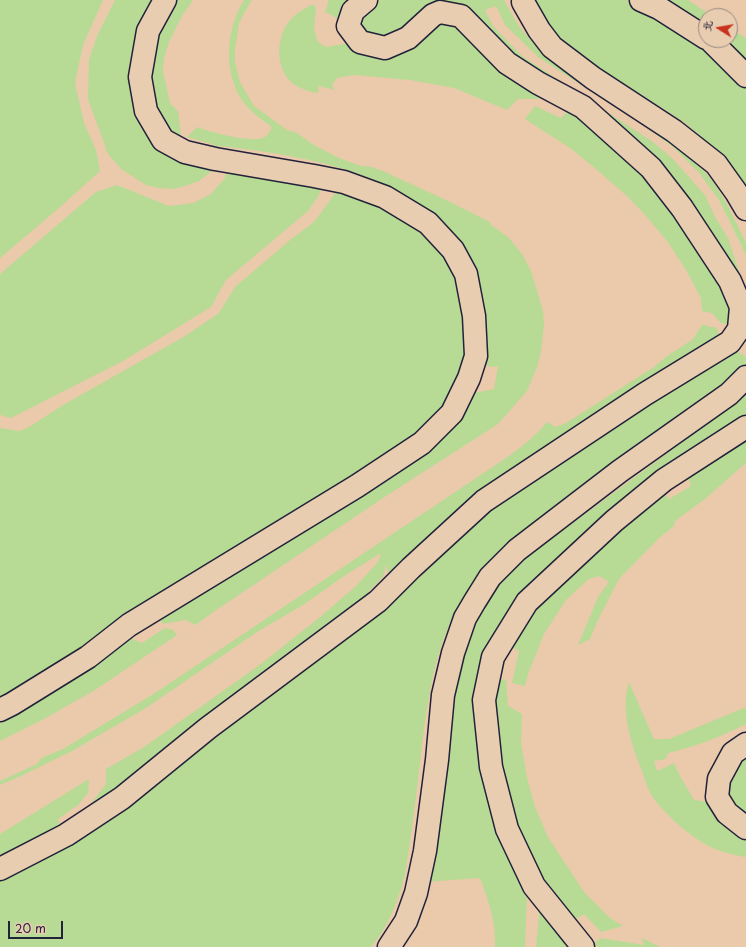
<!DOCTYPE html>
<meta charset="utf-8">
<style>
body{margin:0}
#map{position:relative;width:746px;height:947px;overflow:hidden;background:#ebc9ab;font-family:"Playpen Sans","LXGW WenKai TC",sans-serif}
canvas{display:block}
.north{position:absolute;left:698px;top:8px;width:40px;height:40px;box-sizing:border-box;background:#e9cdb0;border:1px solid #998981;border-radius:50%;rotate:281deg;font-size:11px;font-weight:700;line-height:16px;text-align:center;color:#22223b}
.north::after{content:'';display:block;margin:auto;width:14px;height:18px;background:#c8321e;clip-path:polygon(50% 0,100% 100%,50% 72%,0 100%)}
.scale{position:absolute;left:8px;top:921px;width:55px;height:18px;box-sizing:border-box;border:2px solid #22223b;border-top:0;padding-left:5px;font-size:12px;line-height:14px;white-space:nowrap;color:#22223b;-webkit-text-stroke:3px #e9cdb0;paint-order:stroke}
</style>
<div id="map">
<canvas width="746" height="947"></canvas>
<div class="north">北</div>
<div class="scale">20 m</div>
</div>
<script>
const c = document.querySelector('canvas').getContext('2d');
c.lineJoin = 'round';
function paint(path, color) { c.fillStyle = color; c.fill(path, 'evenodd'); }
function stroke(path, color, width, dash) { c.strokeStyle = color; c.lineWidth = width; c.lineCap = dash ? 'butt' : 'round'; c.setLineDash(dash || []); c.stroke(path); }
const green = new Path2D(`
 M0 0H103L83 45 75 83 84 123 96 150 100 171 59 208 0 258Z
 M115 0H158L144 117 214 164 213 170 199 181 185 186 173 189 159 188 146 185 121 169 108 154 88 99 89 59 98 34Z
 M174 0H193L182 16 169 42 164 58 163 71 170 103 178 111 181 136 168 137 149 93 153 39Z
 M244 0H252L244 13 239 23 235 50V62L240 82 254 106 287 130 297 133 314 145 339 158 361 166 372 167 383 171 446 200 490 222 491 225 508 237 522 254 531 271 543 311 544 324 541 352 537 367 527 391 498 424 383 498 212 613 195 625 186 620 163 624 158 616 235 568 473 392H479L494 389 498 366 491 367 479 363 482 344 436 217C377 167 295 155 220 146L217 152 211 150 215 145 187 137 197 127C210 132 253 144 265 137 267 136 269 132 271 130V126C259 118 247 109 240 97 223 68 227 27 244 0Z
 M329 0H355L341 20 325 12Z
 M381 0H504L518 25 533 43 554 63 576 77 690 154 714 183 727 204 746 243V255L719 200 699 173 673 147 643 125 538 57 505 25 496 6 485 10 493 26 522 56 653 142 672 158 705 195 715 217 728 238 746 292 688 205 509 59 460 8 394 40 364 36 356 14Z
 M527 0H626L667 20 746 83V189L737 175 705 140 684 122 637 92 596 69 556 42Z
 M653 0H688L712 16H706V33Z
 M313 4 316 8 314 29 318 42 326 47 349 43 360 51 443 17 462 29 470 43 486 57 540 93 538 99H518L507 110 454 88 410 80 376 77 354 75 337 78 332 85 334 90 319 86 318 93C309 92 299 88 292 83 274 67 276 34 292 18 298 12 306 8 313 4Z
 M730 28 746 38V66L715 40H730Z
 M535 106 561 118 570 108 642 168 687 221 733 309 730 325 721 323 712 313 702 311 701 298 686 270 667 241 646 216 628 197 596 169 570 148 525 119Z
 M228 170 323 184 318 197 308 211 226 280 211 307 123 361 11 418 0 415V274L96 192 117 185 169 206 193 203 211 194 224 179Z
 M339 188 365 196 435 237 459 276 470 342 454 396 420 436 0 705V428L20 431 29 427 63 405 185 336 219 313 235 287 290 240 314 222Z
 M703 324 709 327H715L718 330 719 339 389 576 386 565 383 577 368 592V599L199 728 83 814 106 784V769L144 747 258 666 319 618 356 586 378 562 381 553 344 576 303 605 257 632 146 708 72 751 21 776 0 785V781L37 764 41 758 63 749 155 693 500 462C518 450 534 438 547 422L556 427 566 423 654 367 667 356 692 340Z
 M734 349 746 357 745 367 734 379 476 580C465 596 454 612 447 630 432 667 427 706 422 745 417 789 412 832 405 875 398 901 389 926 371 947H0V876L60 846 485 510Z
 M746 391V417L568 556 480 693 526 883 527 897 525 947H495C496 920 489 903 480 878L425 882 455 669 481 609 497 584 523 560 712 420Z
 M746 436V463L705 499 675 521 674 526 659 538 619 579 597 622 590 639 578 645 598 597 609 582 599 576 589 579 566 600 544 634 528 674 525 686 512 683 519 651 507 645 519 625 567 574 665 493 669 499 691 486 688 477Z
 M165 628 173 630 177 635 95 690 44 719 0 741V718L124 638H130L142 643Z
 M495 678 506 680 508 706 522 714 521 742 527 778 535 807 548 837 584 892 610 918 623 926 601 932 584 914 570 923 554 902 515 829 494 744Z
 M629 682 654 739H669L746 707V724C720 737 695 747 668 753L666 759 654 761 657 771 674 763 679 774 694 800 708 802 715 817 746 838V857C732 855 718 851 705 844 686 833 658 809 648 789 646 783 644 777 642 771 638 761 634 751 631 740 626 721 623 701 629 682Z
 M746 752V821L731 810 725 778Z
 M89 779 88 793 78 805 58 819 62 830 0 862V834Z
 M538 903 576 947H536L539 916Z
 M601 938 644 945 642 938 660 947H598L593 944Z`);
const minor = new Path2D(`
 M641 0 659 8 706 38
 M523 2 539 30 552 47 593 78 674 131 716 164 736 192 746 209
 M710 40 746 76
 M0 710 12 704 88 657 129 625 357 486 422 443 452 413 469 378 476 356 474 316 466 274 453 250 428 223 385 197 344 182 314 176 215 159 185 152 163 140 146 111 140 77 148 31 165 0
 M746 744 733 753 719 779 717 797 727 813 746 828
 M0 869 66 835 122 798 208 728 378 601 411 568 484 501 645 394 730 342 739 329 741 307 730 281 682 208 651 168 583 107 538 83 507 63 461 16 440 12 433 15 408 38 385 48 360 42 348 26 353 11 366 0
 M389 947 406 921 416 893 425 851 437 760 443 695 453 653 465 618 475 601 490 577 517 550 620 471 729 394 746 377
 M583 947 534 886 507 829 491 767 484 700 493 657 527 602 614 521 664 480 746 427`);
paint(green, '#b7db95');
stroke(minor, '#22223b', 25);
stroke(minor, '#e9cdb0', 22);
</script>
